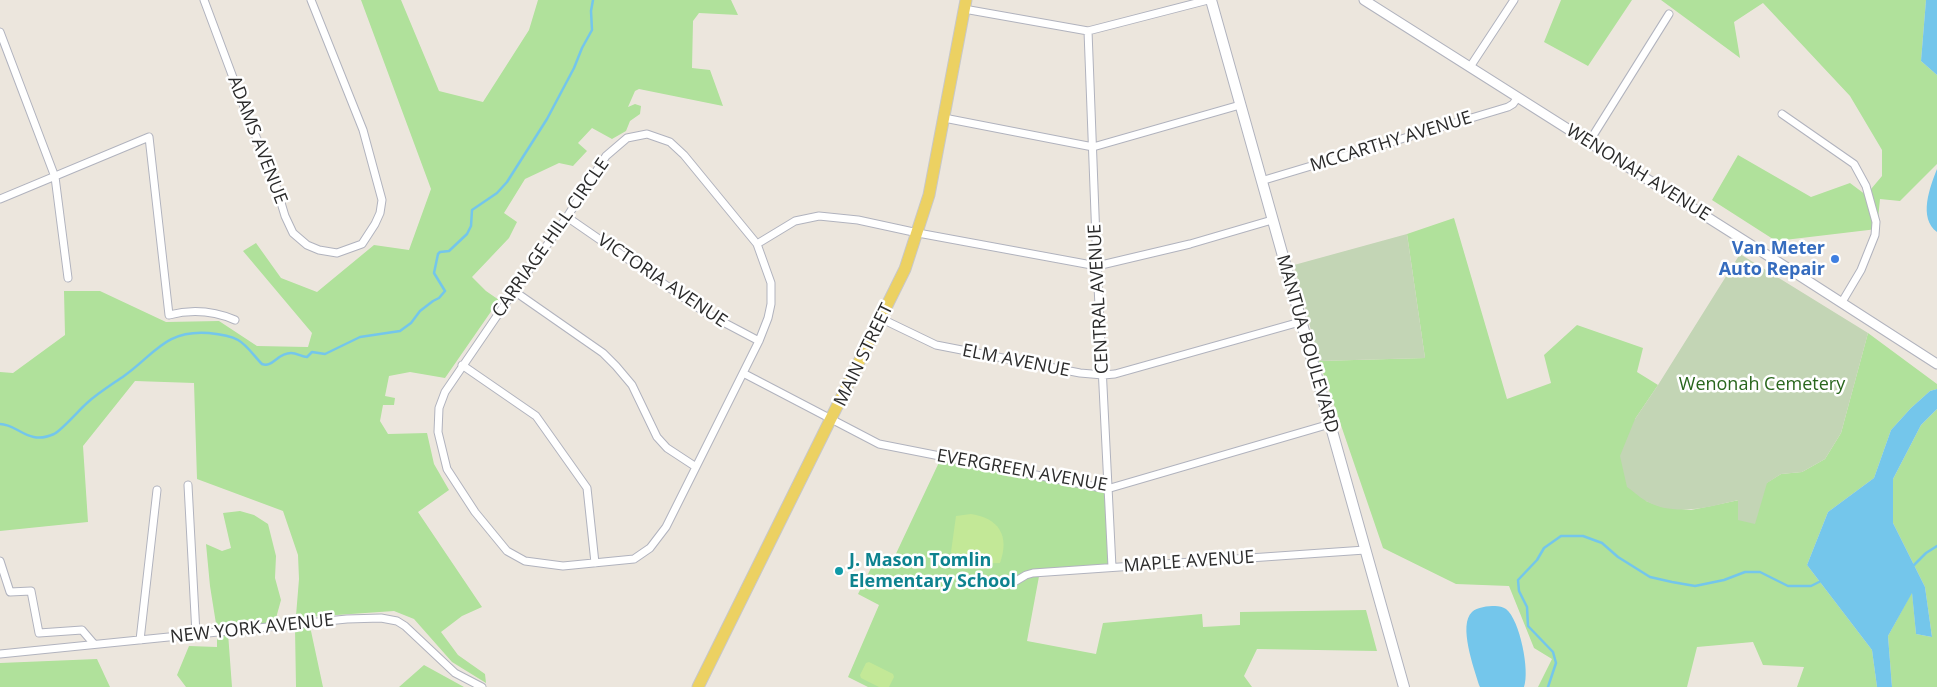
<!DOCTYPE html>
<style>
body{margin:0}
canvas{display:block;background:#ece6dd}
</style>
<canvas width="1937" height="687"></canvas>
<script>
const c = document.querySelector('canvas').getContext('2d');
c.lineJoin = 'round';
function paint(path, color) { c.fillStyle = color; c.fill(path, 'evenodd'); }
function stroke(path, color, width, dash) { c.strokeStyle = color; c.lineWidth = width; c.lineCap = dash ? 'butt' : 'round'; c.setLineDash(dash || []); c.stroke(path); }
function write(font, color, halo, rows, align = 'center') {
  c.font = font + ' "Open Sans",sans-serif'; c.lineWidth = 5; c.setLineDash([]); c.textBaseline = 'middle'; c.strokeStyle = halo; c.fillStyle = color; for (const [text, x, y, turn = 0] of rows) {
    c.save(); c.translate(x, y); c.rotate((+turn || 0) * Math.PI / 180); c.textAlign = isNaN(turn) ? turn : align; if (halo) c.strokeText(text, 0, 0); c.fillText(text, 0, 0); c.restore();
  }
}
const green = new Path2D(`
 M361 0H401L439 91 483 102 529 30 538 0H731L738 15 699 13 693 21 692 68 710 70 723 106 639 89 635 91 628 107 635 104 641 106 640 114 630 121 626 131 612 139 592 128 578 143 587 151 573 166 559 163 525 179 504 213 517 222 509 238 472 277 486 291 499 300 445 378 410 372 389 376 385 396 395 398 394 405H383L380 421 388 434 427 433 434 464 449 490 418 512 482 607 462 616 441 632 458 655 485 674 486 683 452 662 414 619 394 611 308 617 323 687H296L295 628 299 579 298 555 283 511 197 479 194 383 135 381 83 446 88 522 0 531V372L13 373 65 335 64 291H100L166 322 219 321 257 346 308 347 312 333 243 251 256 243 281 278 317 292 374 245 409 250 431 189Z
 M1561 0H1632L1588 66 1544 42Z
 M1661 0H1926L1921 61 1937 75V164L1900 201 1880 199 1877 229 1776 241 1712 200 1738 155 1811 197 1850 183 1866 195 1882 176V150L1850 96 1763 3 1734 22 1740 58Z
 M1454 218 1507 399 1551 383 1544 355 1577 325 1643 348 1637 372 1658 385 1635 419 1646 501 1662 507 1691 510 1711 506 1739 500 1781 474 1802 472 1825 459 1841 433 1868 333 1937 384V389L1930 391 1911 408 1891 430 1874 478 1828 512 1807 565 1872 650 1877 687H1797L1804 667 1763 665 1753 642 1697 647 1687 687H1538L1552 659 1534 648 1509 586 1456 584 1383 548 1319 361 1425 358 1407 234Z
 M1937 409V687H1892L1888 636 1912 592 1916 634 1932 637 1925 587 1893 523V479L1921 425Z
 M942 456 1109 485 1111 564 1040 571 1027 641 1096 654 1103 623 1202 614 1203 627 1240 625V612L1366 610 1377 651 1257 649 1244 676 1252 687H868L848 677 879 605 858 594 879 552 893 560Z
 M240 511 254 515 268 524 276 556 275 578 281 600 273 629 228 633 232 687H186L177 675 189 646 217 647V630L210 586 206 544 222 551 231 548 223 513Z
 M97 659 110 687H0V663Z
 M424 665 464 687H399Z`);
const cemetery = new Path2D(`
 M1407 234 1425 358 1319 361 1294 265Z
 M1740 254 1868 333 1841 433 1825 459 1802 472 1781 474 1767 483 1755 524 1738 520V500C1708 507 1675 517 1646 501 1639 497 1633 491 1627 487L1620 456 1635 419 1658 385Z`);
const pitch = new Path2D(`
 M971 514C999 518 1010 536 1000 563L963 564 951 552 956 516Z
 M869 662 893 674 894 677 889 687H879L861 678 860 675 866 663Z`);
const water = new Path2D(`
 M1926 0H1937V75L1921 61Z
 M1937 169V232C1918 218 1930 187 1937 169Z
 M1937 389V409L1921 425 1893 479V523L1925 587 1932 637 1916 634 1912 593 1888 636 1892 687H1877L1872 650 1807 565 1828 512 1874 478 1891 430 1911 408 1930 391Z
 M1495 606C1499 606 1503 607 1506 609 1520 620 1530 671 1524 687H1480L1479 685C1474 668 1458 625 1472 612 1477 607 1488 606 1495 606Z`);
const stream = new Path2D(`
 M0 424C18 424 28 446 54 434 62 430 79 410 87 403 98 393 111 385 124 376 155 354 165 330 208 333 218 334 229 335 238 340 247 345 254 356 262 364 273 368 277 353 291 353 297 353 302 357 307 357L312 352 325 354 360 337 400 331 411 323 420 311 433 301 439 298 445 291 434 273 438 254 440 252 449 251 467 234 471 226 472 210 497 193 507 182 547 119 574 68 582 48 592 30 591 11 593 0
 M1913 566 1926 553 1937 546
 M1548 687 1556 663 1553 652 1528 626 1527 607 1519 591 1518 580 1537 560 1544 548 1561 536H1583L1602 543 1618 557 1650 577 1672 582 1695 586 1724 580 1745 572H1760L1788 586H1811L1821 581`);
const minor = new Path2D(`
 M204 0 250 123 273 176 285 216 293 233 307 245 319 250 337 253 362 244 375 224 380 213 382 200 363 130 311 0
 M964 9 1088 31 1208 0
 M1088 31 1097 266 1112 567
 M0 32 55 177 68 278
 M1470 67 1514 0
 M1782 114 1854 164 1866 186 1876 222 1875 235 1861 270 1842 302
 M944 118 1093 147 1240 105
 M647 134 670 142 684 155 757 244 771 283V304L768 318 759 341 666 527 650 548 634 559 563 566 525 561 507 551 475 512 447 469 438 432 439 408 445 392 514 291 567 217 606 156 627 138Z
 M1589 142 1669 14
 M1261 181 1508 107 1513 104 1518 97
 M0 199 149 137 169 315C192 309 214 311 235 320
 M567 217 706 313 759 341
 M757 244 795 221 819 216 858 220 918 233 1097 266 1190 244 1272 220
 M514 291 603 353 616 366 632 385 657 437 667 448 696 467
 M882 319 936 345 1080 373 1103 375 1115 374 1300 322
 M462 365 536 416 587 488 595 563
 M743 373 879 444 1107 489 1330 424
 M188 485 196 634
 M0 561 10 592 31 591 39 633 82 630 94 644
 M1016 581 1026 575 1033 573 1365 550
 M140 640 157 490
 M0 654 347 619 381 618 397 621 405 626 455 673 482 687`);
const tertiary = new Path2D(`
 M1364 0 1797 274 1937 364`);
const secondary = new Path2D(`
 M1211 0 1404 687`);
const primary = new Path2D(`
 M698 687 905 269 929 195 966 0`);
const markers = [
 [1835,259,5,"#3f7fe0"],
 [839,571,5,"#0f9aa8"]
];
const streetNames = [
 ["ADAMS AVENUE",257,140,69],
 ["MCCARTHY AVENUE",1391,142,-17],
 ["WENONAH AVENUE",1638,173,32],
 ["CARRIAGE HILL CIRCLE",551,238,-55],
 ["VICTORIA AVENUE",662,281,34],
 ["CENTRAL AVENUE",1099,299,-93],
 ["MANTUA BOULEVARD",1307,344,74],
 ["MAIN STREET",864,355,-64],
 ["ELM AVENUE",1016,361,11],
 ["EVERGREEN AVENUE",1022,471,10],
 ["MAPLE AVENUE",1189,562,-4],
 ["NEW YORK AVENUE",252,629,-6]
];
const shopNames = [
 ["Van Meter",1825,249],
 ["Auto Repair",1825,270]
];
const parkNames = [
 ["Wenonah Cemetery",1762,385]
];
const cultureNames = [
 ["J. Mason Tomlin",849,561],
 ["Elementary School",849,582]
];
paint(green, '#b0e19b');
paint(cemetery, '#c3d5b5');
paint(pitch, '#c3e897');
paint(water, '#74c6eb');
stroke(stream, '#74c6eb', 2.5);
stroke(minor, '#b1b3be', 9);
stroke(tertiary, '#b1b3be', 11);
stroke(secondary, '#b1b3be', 12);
stroke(primary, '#c8c8c8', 13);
stroke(minor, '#fff', 7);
stroke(tertiary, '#fff', 9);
stroke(secondary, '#fff', 10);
stroke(primary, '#ecd162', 11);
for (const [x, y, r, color] of markers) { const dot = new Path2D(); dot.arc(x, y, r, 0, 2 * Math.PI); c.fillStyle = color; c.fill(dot); stroke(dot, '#fff', 2); }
write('18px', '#2b2b2b', '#fff', streetNames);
write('bold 18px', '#366cbe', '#fff', shopNames, 'right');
write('18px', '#29661d', '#fff', parkNames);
write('bold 18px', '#0d838f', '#fff', cultureNames, 'left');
</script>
